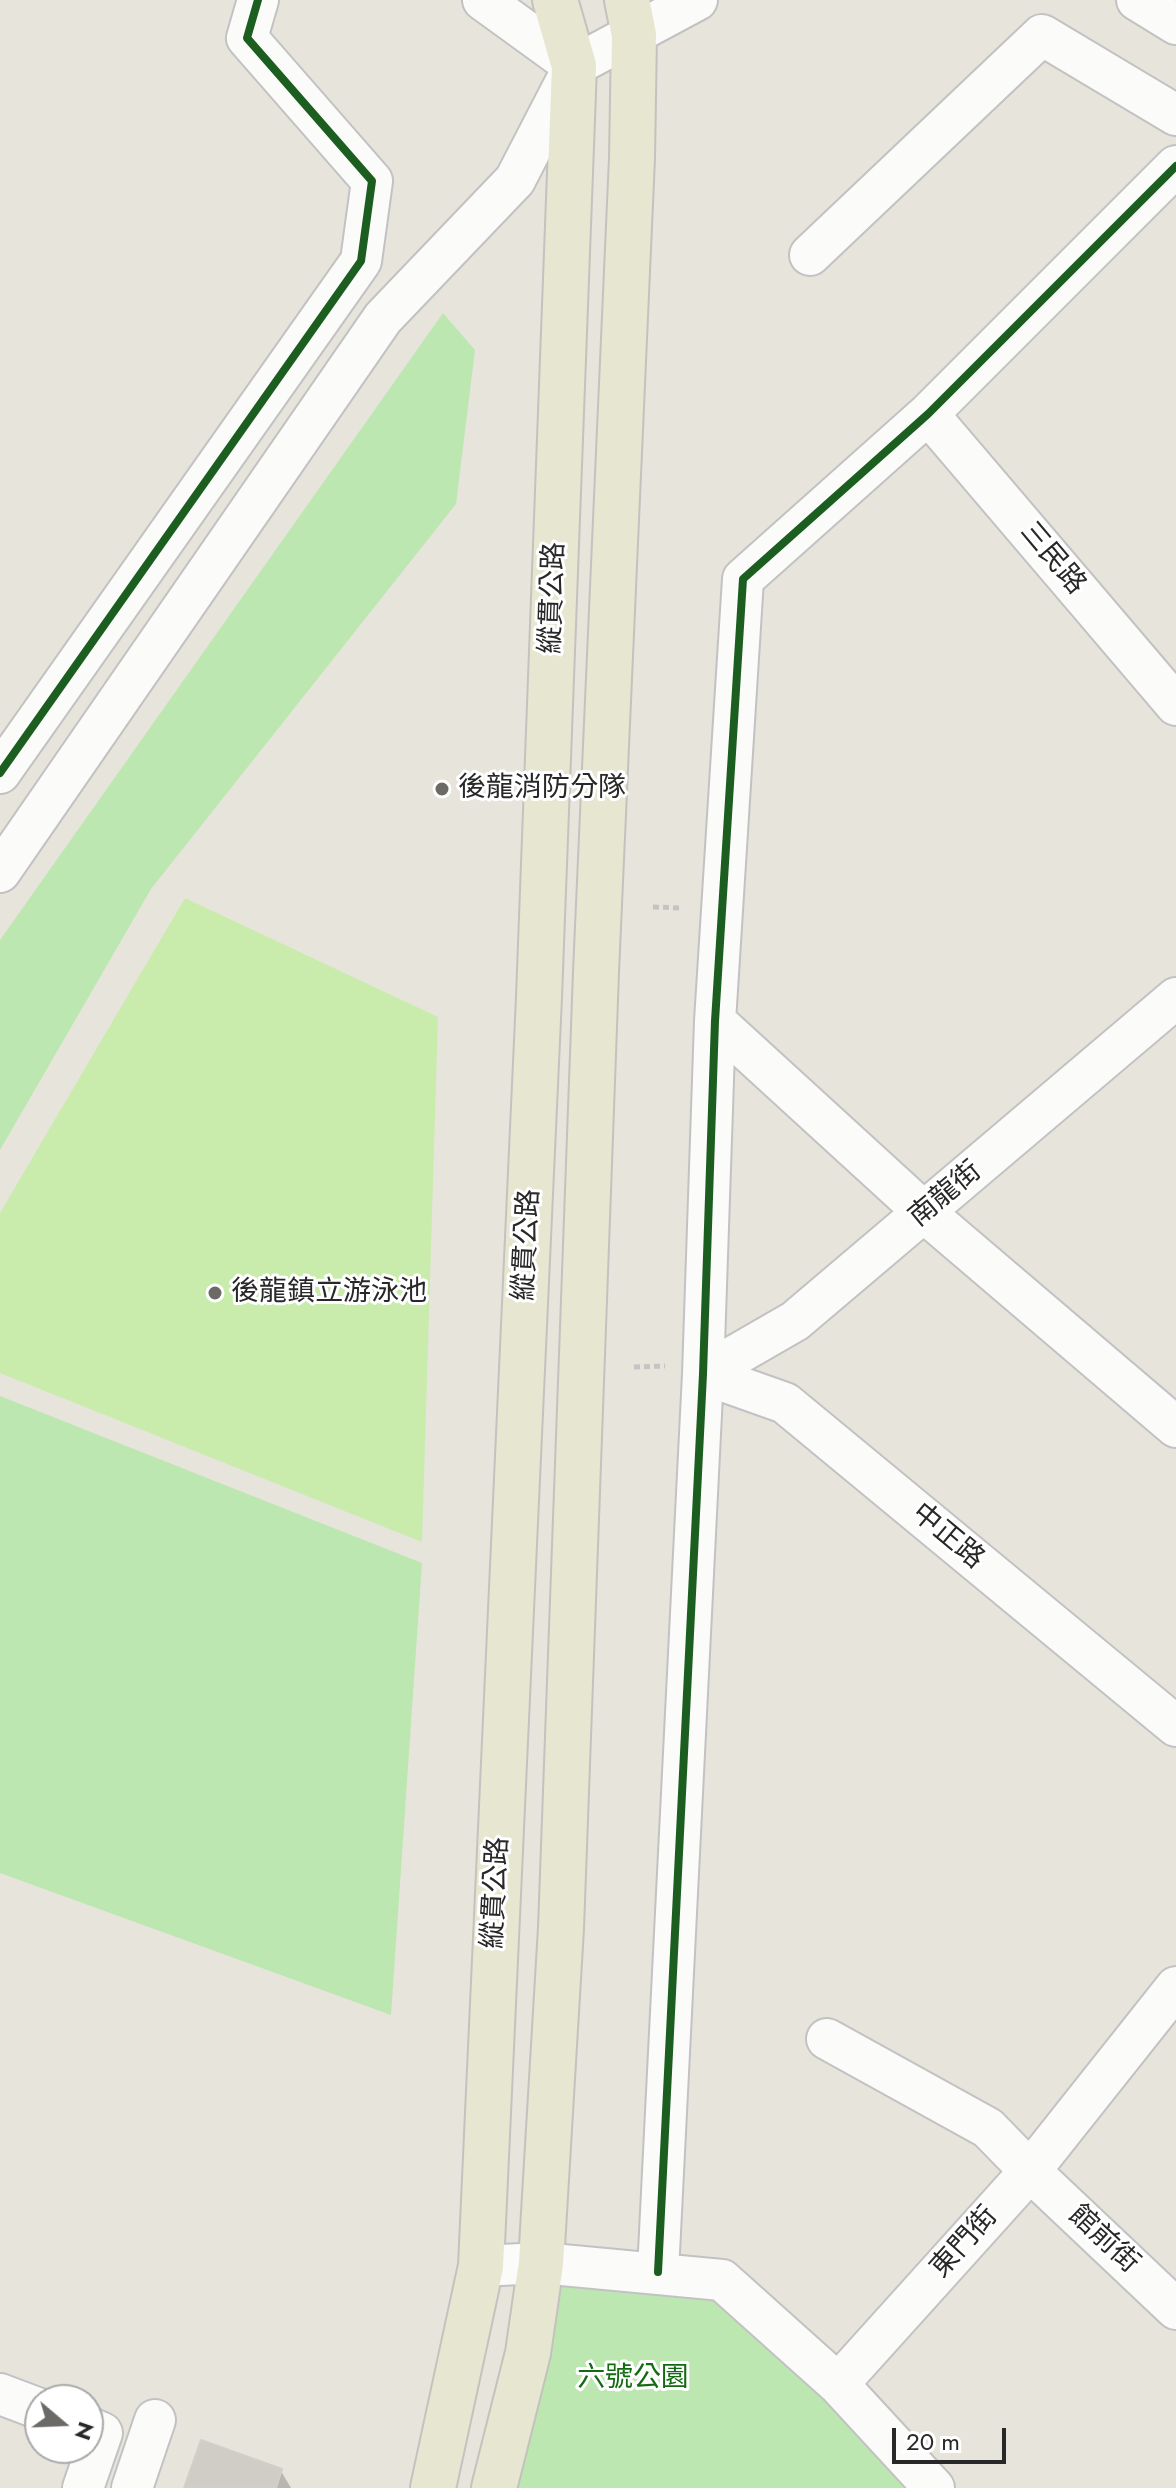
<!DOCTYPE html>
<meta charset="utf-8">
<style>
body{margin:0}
#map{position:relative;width:1176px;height:2488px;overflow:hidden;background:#e7e4dc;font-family:Jost,sans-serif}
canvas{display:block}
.north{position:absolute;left:24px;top:2384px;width:80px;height:80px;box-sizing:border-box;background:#fff;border:2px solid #a9a9a9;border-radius:50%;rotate:109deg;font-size:22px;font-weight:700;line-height:32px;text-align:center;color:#282828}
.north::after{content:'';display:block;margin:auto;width:28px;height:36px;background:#6b6a67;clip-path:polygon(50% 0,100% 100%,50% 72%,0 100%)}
.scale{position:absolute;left:892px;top:2428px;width:114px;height:36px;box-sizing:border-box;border:4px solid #282828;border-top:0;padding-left:10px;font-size:24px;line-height:28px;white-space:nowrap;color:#282828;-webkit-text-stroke:6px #fff;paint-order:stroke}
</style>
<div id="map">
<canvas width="1176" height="2488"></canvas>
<div class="north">N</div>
<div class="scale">20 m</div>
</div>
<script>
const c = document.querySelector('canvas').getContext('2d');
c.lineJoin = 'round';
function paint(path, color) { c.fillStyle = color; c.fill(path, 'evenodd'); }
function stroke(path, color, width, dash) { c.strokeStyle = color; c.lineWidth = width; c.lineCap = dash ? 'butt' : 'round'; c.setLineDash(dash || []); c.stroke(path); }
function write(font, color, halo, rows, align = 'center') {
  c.font = font + ' Jost,"Noto Sans TC",sans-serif'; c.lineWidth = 6; c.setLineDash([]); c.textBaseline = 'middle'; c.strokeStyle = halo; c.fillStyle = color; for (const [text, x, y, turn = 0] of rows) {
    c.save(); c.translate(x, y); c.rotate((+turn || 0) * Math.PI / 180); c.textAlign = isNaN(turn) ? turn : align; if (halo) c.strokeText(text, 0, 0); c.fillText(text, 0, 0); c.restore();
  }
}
const green = new Path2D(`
 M443 313 475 350 456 504 151 889 0 1150V940Z
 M0 1396 422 1563 391 2015 0 1873Z
 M541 2263 718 2279 927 2488H507Z`);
const pitch = new Path2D(`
 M185 898 438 1017 422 1542 0 1373V1213Z`);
const shadow = new Path2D(`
 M281 2471 291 2488H186Z`);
const building = new Path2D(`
 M201 2440 282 2469 276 2488H184Z`);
const path = new Path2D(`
 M653 907 682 908
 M634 1367 665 1366`);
const minor = new Path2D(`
 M483 0 574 66
 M1137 0 1176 24
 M810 255 1042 35 1176 115
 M928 414 1176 705
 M0 773 361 261 372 181 247 38 258 0
 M0 872 383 318 515 180 574 66 697 0
 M715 1021 925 1213 1176 1427
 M703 1374 795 1321 1176 998
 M703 1374 785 1403 1176 1726
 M827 2039 988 2128 1030 2171 1176 2309
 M481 2266 541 2263 722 2280 838 2384
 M658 2272 703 1374 715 1021 743 579 928 414 1176 166
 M0 2394 40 2409
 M83 2488 102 2433 88 2427
 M132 2488 155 2420
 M934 2488 838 2384 1030 2171 1176 1987`);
const major = new Path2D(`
 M433 2488 481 2266 539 997 574 66 555 0
 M494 2488 528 2353 541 2263 561 1928 596 972 632 158 634 35 627 0`);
const cycleway = new Path2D(`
 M0 773 361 261 372 181 247 38 258 0
 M658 2272 703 1374 715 1021 743 579 928 414 1176 166`);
const markers = [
 [442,789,8,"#6b6a67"],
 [215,1293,8,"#6b6a67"]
];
const streetNames = [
 ["三民路",1052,559,50],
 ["縱貫公路",554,598,-88],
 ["南龍街",946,1195,-40],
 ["縱貫公路",528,1245,-87],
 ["中正路",947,1537,40],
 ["縱貫公路",497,1893,-87],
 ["館前街",1103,2240,43],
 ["東門街",965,2243,-48]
];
const poiNames = [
 ["後龍消防分隊",458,789],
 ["後龍鎮立游泳池",231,1293]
];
const parkNames = [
 ["六號公園",633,2379]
];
paint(green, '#bde7b0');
paint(pitch, '#c9ecad');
paint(shadow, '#0003');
paint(building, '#d0cdc7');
stroke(building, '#d2cfc8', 2);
stroke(minor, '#c3c2c3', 44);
stroke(major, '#c3c2bf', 48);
stroke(path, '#c5c4c3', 5, [6, 4]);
stroke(minor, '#fbfbfa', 40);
stroke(major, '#e7e6d0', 44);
stroke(cycleway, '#1b5e20', 8);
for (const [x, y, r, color] of markers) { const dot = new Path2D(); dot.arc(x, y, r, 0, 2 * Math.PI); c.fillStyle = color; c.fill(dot); stroke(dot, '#fff', 3); }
write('28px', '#282828', '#fff', streetNames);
write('28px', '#282828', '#fff', poiNames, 'left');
write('28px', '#136b11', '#fff', parkNames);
</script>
